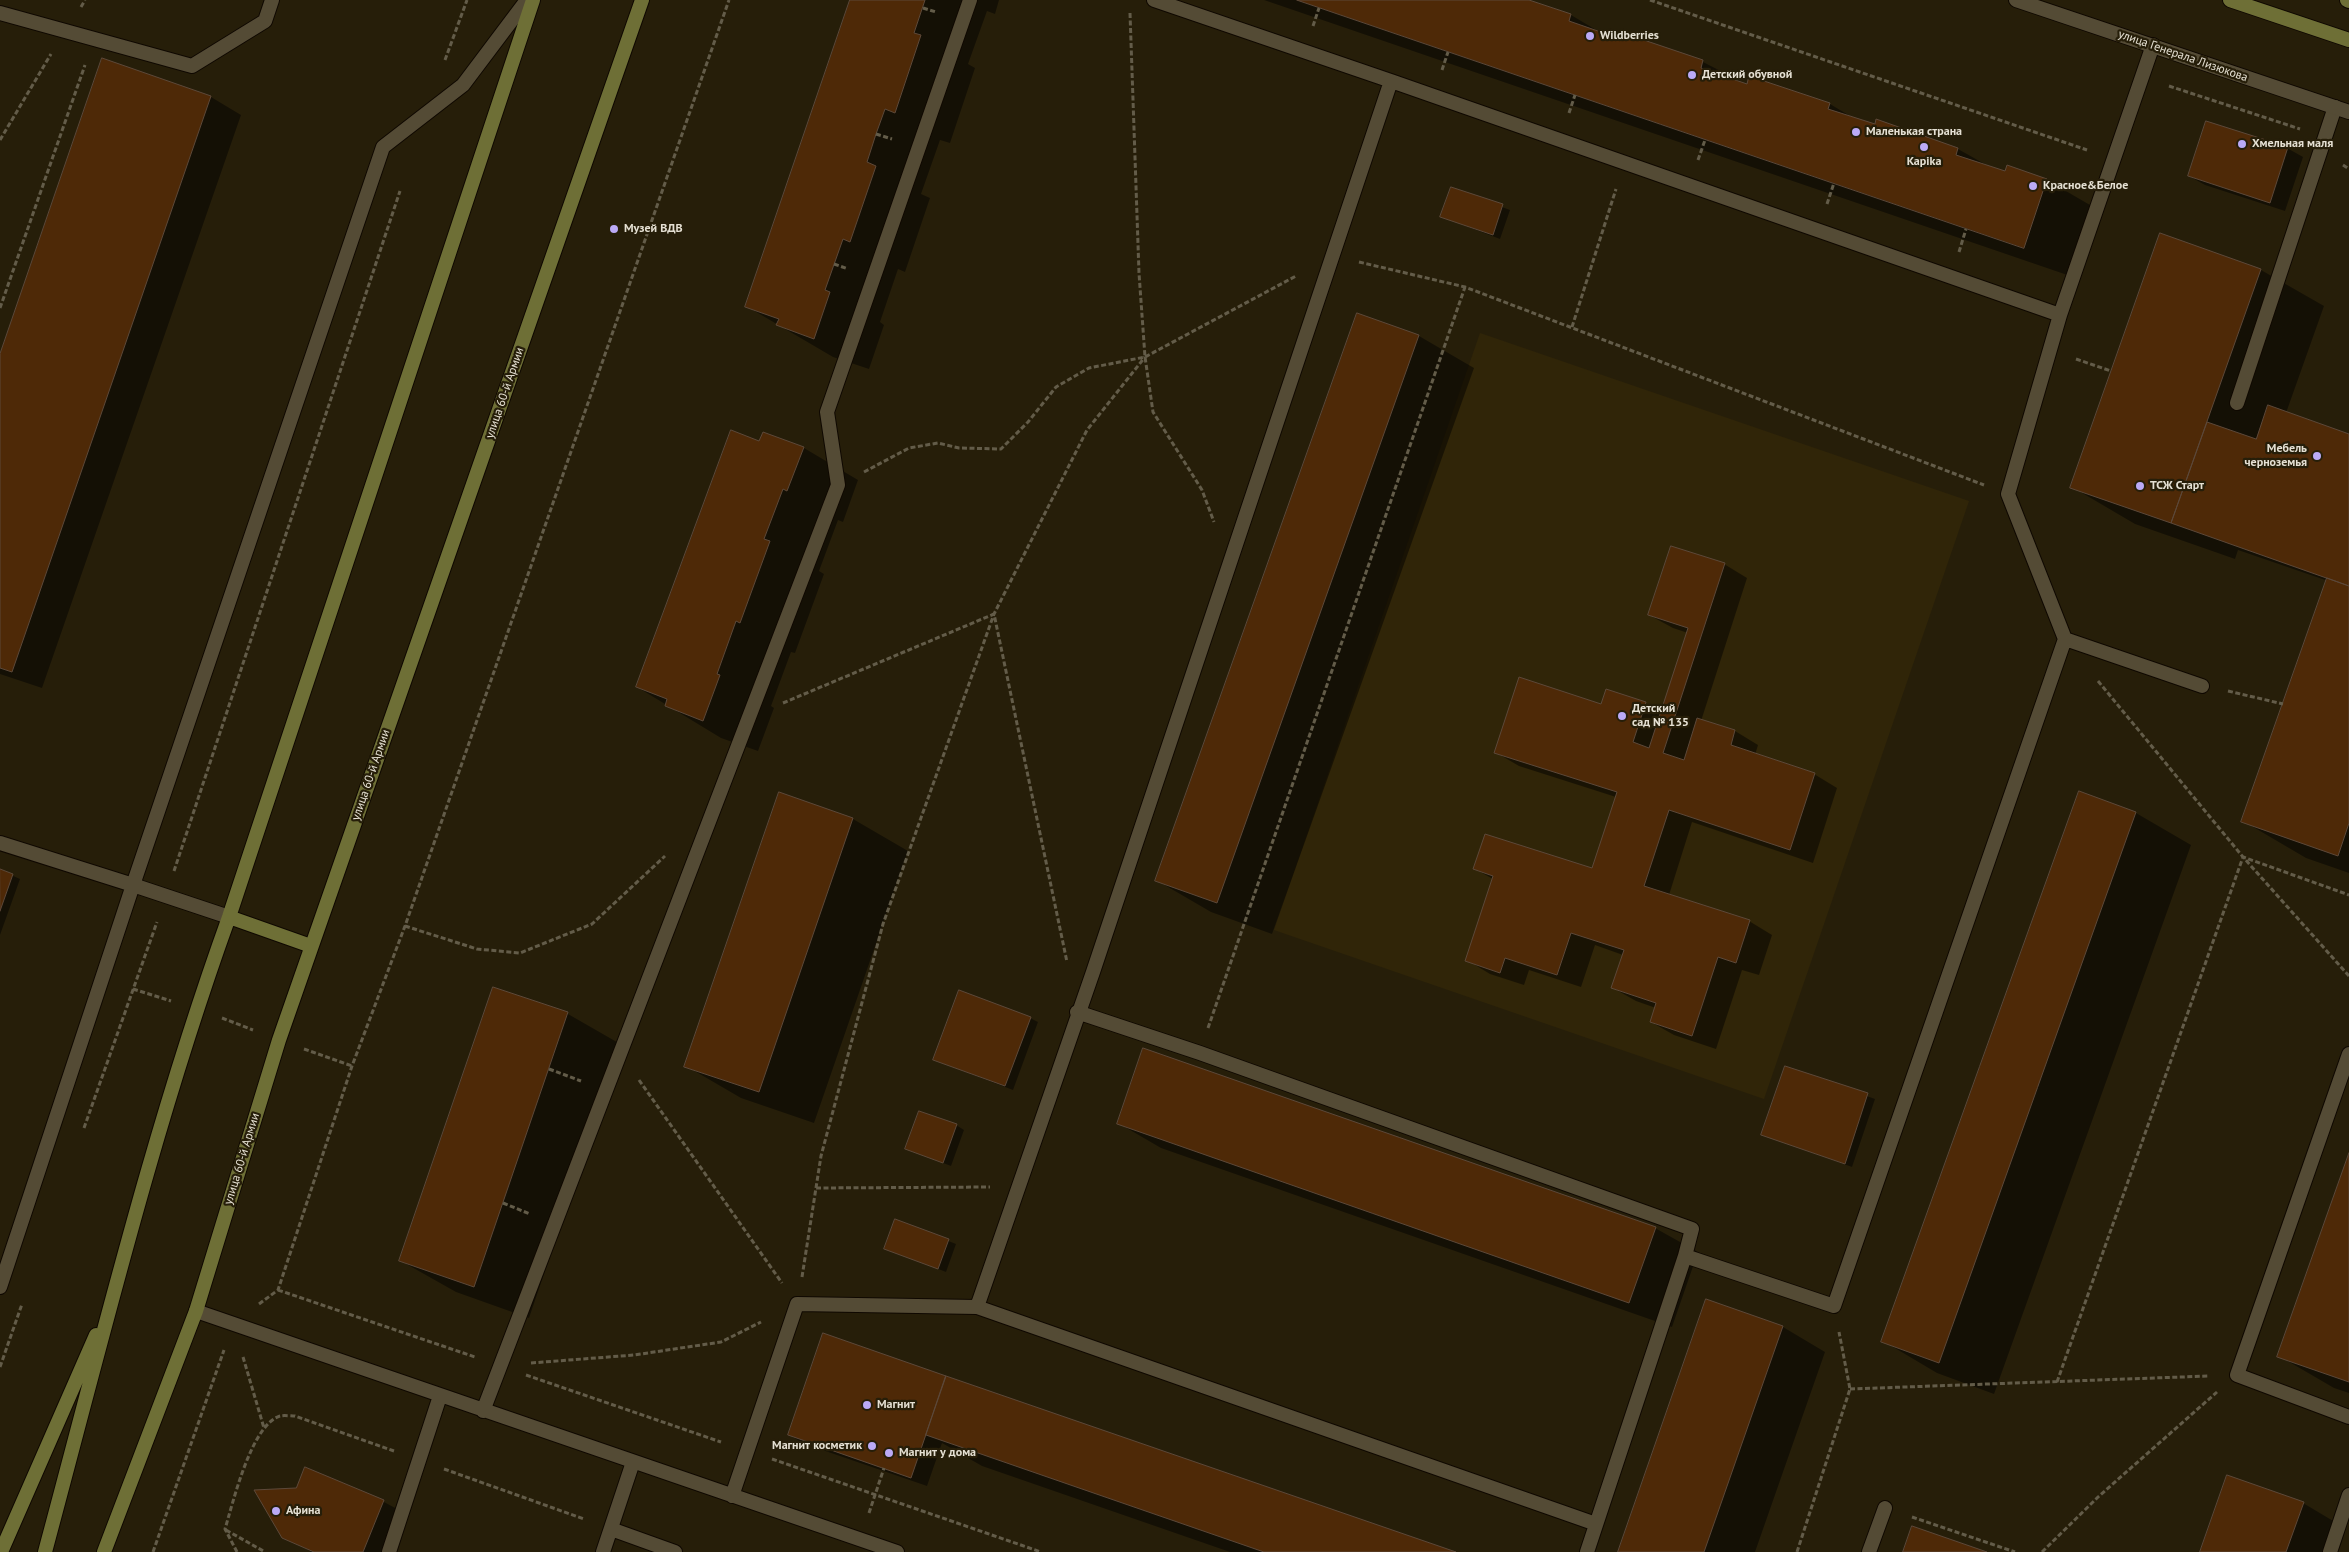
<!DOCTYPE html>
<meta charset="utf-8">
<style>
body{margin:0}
canvas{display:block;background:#261e09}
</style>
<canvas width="2349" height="1552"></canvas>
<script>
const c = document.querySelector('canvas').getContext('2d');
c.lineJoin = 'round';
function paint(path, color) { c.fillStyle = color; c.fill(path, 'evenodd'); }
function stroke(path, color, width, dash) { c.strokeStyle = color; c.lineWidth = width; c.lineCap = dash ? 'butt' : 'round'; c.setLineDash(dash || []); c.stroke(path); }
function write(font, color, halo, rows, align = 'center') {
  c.font = font + ' "PT Sans",sans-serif'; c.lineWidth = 4.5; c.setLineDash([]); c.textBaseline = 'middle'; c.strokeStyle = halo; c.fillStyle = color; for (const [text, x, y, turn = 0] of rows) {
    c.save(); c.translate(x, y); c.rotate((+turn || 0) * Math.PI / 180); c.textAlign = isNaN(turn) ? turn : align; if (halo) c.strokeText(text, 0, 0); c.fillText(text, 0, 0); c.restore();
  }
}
const built = new Path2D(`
 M1480 333 1969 501 1764 1099 1274 930Z`);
const shadow = new Path2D(`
 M851 0H999L995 14 987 11 968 64 975 68 950 143 940 140 921 194 930 198 905 272 898 269 880 322 884 325 869 369 833 357 746 306Z
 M1264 0H1525L1571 15 1603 34 1622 40 1624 35 1703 62 1748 85 1750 77 1830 104 1855 119 1876 126 1877 121 1958 149 1990 167 2006 173 2007 167 2047 180 2102 212 2079 279Z
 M103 60 211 97 241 115 42 688 0 674V358Z
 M2287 148 2303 157 2285 211 2205 185 2189 176Z
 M1451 188 1510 210 1500 239 1442 217Z
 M2161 234 2261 270 2324 306 2286 413 2349 435V873L2306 858 2243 821 2328 581 2238 550 2235 559 2135 524 2072 487Z
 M1358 314 1419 336 1474 368 1272 934 1211 912 1156 880Z
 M763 433 804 448 858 480 843 522 838 520 819 571 824 574 795 653 791 652 771 706 774 708 758 751 721 738 637 687Z
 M1724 564 1747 578 1701 721 1735 731 1758 745 1755 755 1814 774 1837 788 1813 863 1692 822 1669 895 1749 921 1772 935 1759 975 1742 970 1716 1049 1674 1035 1651 1022 1656 1008 1636 1001 1613 988 1623 955 1595 945 1581 987 1529 970 1524 985 1490 974 1467 960 1493 879 1475 869H1593L1616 797 1519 766 1495 752 1602 706 1607 690 1646 704 1662 713 1688 633 1673 628 1649 615Z
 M2080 793 2136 813 2191 845 1994 1394 1937 1373 1883 1341Z
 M780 794 853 819 908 851 814 1123 741 1098 686 1066Z
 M0 870 20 879 0 935Z
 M494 989 568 1014 622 1045 529 1318 456 1292 401 1261Z
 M1030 1018 1038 1022 1013 1090 934 1060Z
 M1786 1067 1875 1099 1852 1167 1763 1135Z
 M1118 1123 1655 1228 1698 1252 1672 1327 1161 1148Z
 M956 1125 964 1130 951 1166 907 1149Z
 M2349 1157V1393L2334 1388 2279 1356Z
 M896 1220 956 1244 946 1272 885 1248Z
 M1707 1301 1783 1327 1825 1352 1755 1552H1620Z
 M824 1335 1452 1552H1230L982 1466 942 1443 927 1486 805 1444 789 1435Z
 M306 1468 384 1502 399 1510 382 1552H312L283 1537 297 1489Z
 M2303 1503 2345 1528 2337 1552H2201Z`);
const building = new Path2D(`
 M850 0H925L914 33 921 35 895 113 885 109 876 134 867 162 876 166 850 242 843 239 825 290 830 292 814 339 776 325 779 319 745 307Z
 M1297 0H1529L1571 14 1569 21 1621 39 1623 33 1703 60 1701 68 1747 84 1749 76 1830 103 1828 109 1875 124 1876 119 1958 148 1956 155 2005 171 2007 165 2047 179 2024 248Z
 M102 58 211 96 12 672 0 668V354Z
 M2206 121 2288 147 2270 203 2188 176Z
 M1451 187 1503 204 1493 235 1440 217Z
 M2160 233 2261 269 2171 523 2070 488Z
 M1357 313 1419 335 1217 903 1155 881Z
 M2268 405 2349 434V586L2171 523 2207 422 2256 439Z
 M731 430 759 441 763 432 804 447 787 491 783 489 764 539 770 541 740 623 736 621 717 674 720 675 703 721 665 706 667 699 636 687Z
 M1671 546 1725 563 1663 753 1684 760 1697 718 1735 730 1731 745 1815 773 1790 850 1669 810 1644 886 1750 920 1736 963 1718 957 1692 1036 1650 1022 1656 1003 1611 988 1624 950 1571 933 1557 975 1505 958 1500 973 1465 961 1493 876 1473 869 1485 834 1592 868 1617 792 1494 753 1519 677 1601 704 1606 689 1646 702 1633 742 1649 748 1688 628 1648 615Z
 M2327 578 2349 586V823L2338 856 2241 822Z
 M2079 791 2136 812 1939 1363 1881 1342Z
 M779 792 853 818 759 1092 684 1067Z
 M0 869 13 874 0 911Z
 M493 987 568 1012 474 1287 399 1261Z
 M959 990 1031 1017 1005 1086 933 1060Z
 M1143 1048 1656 1227 1629 1303 1117 1124Z
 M1785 1066 1868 1093 1845 1164 1761 1135Z
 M919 1111 957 1124 943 1163 905 1149Z
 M2349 1153V1382L2277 1357Z
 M895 1219 949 1239 938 1269 884 1249Z
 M1706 1299 1783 1326 1704 1552H1618Z
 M823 1333 946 1376 911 1478 788 1435Z
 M946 1376 1456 1552H1264L926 1435Z
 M305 1467 384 1500 363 1552H314L282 1538 254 1490 296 1488Z
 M2227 1475 2304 1502 2286 1552H2200Z
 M1912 1526 1987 1552H1903Z`);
const path = new Path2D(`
 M1650 0 2087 150
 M81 7 85 0
 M923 8 936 12
 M1130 13 1139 273 1145 357 1153 412 1202 490 1214 522
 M1313 26 1319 8
 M445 60 467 0
 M1442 70 1448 52
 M2169 86 2300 129
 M1569 113 1575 95
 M876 134 892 139
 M0 140 51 54
 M1698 160 1705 140
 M2343 165 2349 169
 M1827 204 1834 183
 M1959 252 1966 229
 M1359 262 1465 287 1984 485
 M834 264 848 269
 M0 308 85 65
 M1572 327 1616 189
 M2076 359 2111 371
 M864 472 909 448 938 443 959 448 1001 449 1028 422 1056 387 1089 368 1145 357 1296 276
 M2098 681 2243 857 2349 976
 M2228 691 2283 704
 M783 703 994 614 1067 962
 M174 871 400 191
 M405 926 477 949 520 953 592 924 665 856
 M133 989 171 1001
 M222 1018 253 1030
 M1208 1028 1465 287
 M304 1049 352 1066
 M549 1069 581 1081
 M639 1080 782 1283
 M84 1128 157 922
 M816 1188 990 1187
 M503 1203 530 1214
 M802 1277 821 1156 883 924 994 614 1087 430 1145 357
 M278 1290 475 1357
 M259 1304 278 1290 352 1066 405 926 729 0
 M243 1357 264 1428
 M531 1363 634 1355 721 1342 761 1322
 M0 1367 22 1304
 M526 1375 721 1442
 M2057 1382 2243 857 2349 895
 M1850 1389 2209 1376
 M772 1459 1041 1552
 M444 1469 584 1519
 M869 1513 884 1468
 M1912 1517 2015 1552
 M226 1530 265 1552
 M153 1552 224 1350
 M237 1552 225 1529C233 1503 251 1425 280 1416 284 1415 291 1416 295 1416L394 1451
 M1797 1552 1850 1389 1839 1332
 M2042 1552 2098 1497 2217 1392`);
const service = new Path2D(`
 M0 13 192 66 265 21 272 0
 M1391 81 2060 315
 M2237 403 2335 107
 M2065 639 2202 686
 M0 843 133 885 383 147 463 85 527 0
 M1077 1012 1200 1053 1692 1229 1685 1256
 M2349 1054 2237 1375 2349 1417
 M0 1287 133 885 229 917
 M977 1307 1093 972 1391 81 1154 0
 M196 1311 897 1552
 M483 1411 838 485 827 412 970 0
 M732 1496 797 1304 977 1307 1596 1524
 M611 1529 675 1552
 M389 1552 440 1396
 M603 1552 633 1462
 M1587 1552 1685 1256 1834 1306 2065 639 2008 494 2060 315 2153 45
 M1869 1552 1885 1508
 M2330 1552 2349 1495`);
const minor = new Path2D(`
 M2016 0 2349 112`);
const secondary = new Path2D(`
 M2230 0 2349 40
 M2347 0 2349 1
 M229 917 311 946
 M1 1552 96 1335
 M45 1552C102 1340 154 1125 229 917L533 0
 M104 1552 196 1311 279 1040 642 0`);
const markers = [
 [1590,36,5,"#bbaaf6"],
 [1692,75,5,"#bbaaf6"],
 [1856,132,5,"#bbaaf6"],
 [2242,144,5,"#bbaaf6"],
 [1924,147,5,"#bbaaf6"],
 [2033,186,5,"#bbaaf6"],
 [614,229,5,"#bbaaf6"],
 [2317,456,5,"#bbaaf6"],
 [2140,486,5,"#bbaaf6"],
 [1622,716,5,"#bbaaf6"],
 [867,1405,5,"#bbaaf6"],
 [872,1446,5,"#bbaaf6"],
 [889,1453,5,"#bbaaf6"],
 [276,1511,5,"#bbaaf6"]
];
const poiNames = [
 ["Wildberries",1600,36],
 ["Детский обувной",1702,75],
 ["Маленькая страна",1866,132],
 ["Хмельная маля",2252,144],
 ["Kapika",1924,162,"center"],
 ["Красное&Белое",2043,186],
 ["Музей ВДВ",624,229],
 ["Мебель",2307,449,"right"],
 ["черноземья",2307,463,"right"],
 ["ТСЖ Старт",2150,486],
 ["Детский",1632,709],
 ["сад № 135",1632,723],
 ["Магнит",877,1405],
 ["Магнит косметик",862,1446,"right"],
 ["Магнит у дома",899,1453],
 ["Афина",286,1511]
];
const streetNames = [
 ["улица Генерала Лизюкова",2183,56,19],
 ["улица 60-й Армии",505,393,-71],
 ["улица 60-й Армии",371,775,-71],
 ["улица 60-й Армии",242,1159,-73]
];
paint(built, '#302508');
paint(shadow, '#0007');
paint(building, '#4e2907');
stroke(building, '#5c4839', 1);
stroke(service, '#0f0800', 16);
stroke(minor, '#0f0800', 16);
stroke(secondary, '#0f0800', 16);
stroke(path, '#635c49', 3, [5, 2.5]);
stroke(service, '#544b35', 14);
stroke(minor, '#544b35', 14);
stroke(secondary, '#6e6f36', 14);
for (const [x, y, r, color] of markers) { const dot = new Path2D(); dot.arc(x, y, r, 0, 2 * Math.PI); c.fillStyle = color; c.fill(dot); stroke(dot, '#261e09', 2); }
write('bold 12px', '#e5e0d3', '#261e09', poiNames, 'left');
write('12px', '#e5e0d3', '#261e09', streetNames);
</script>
